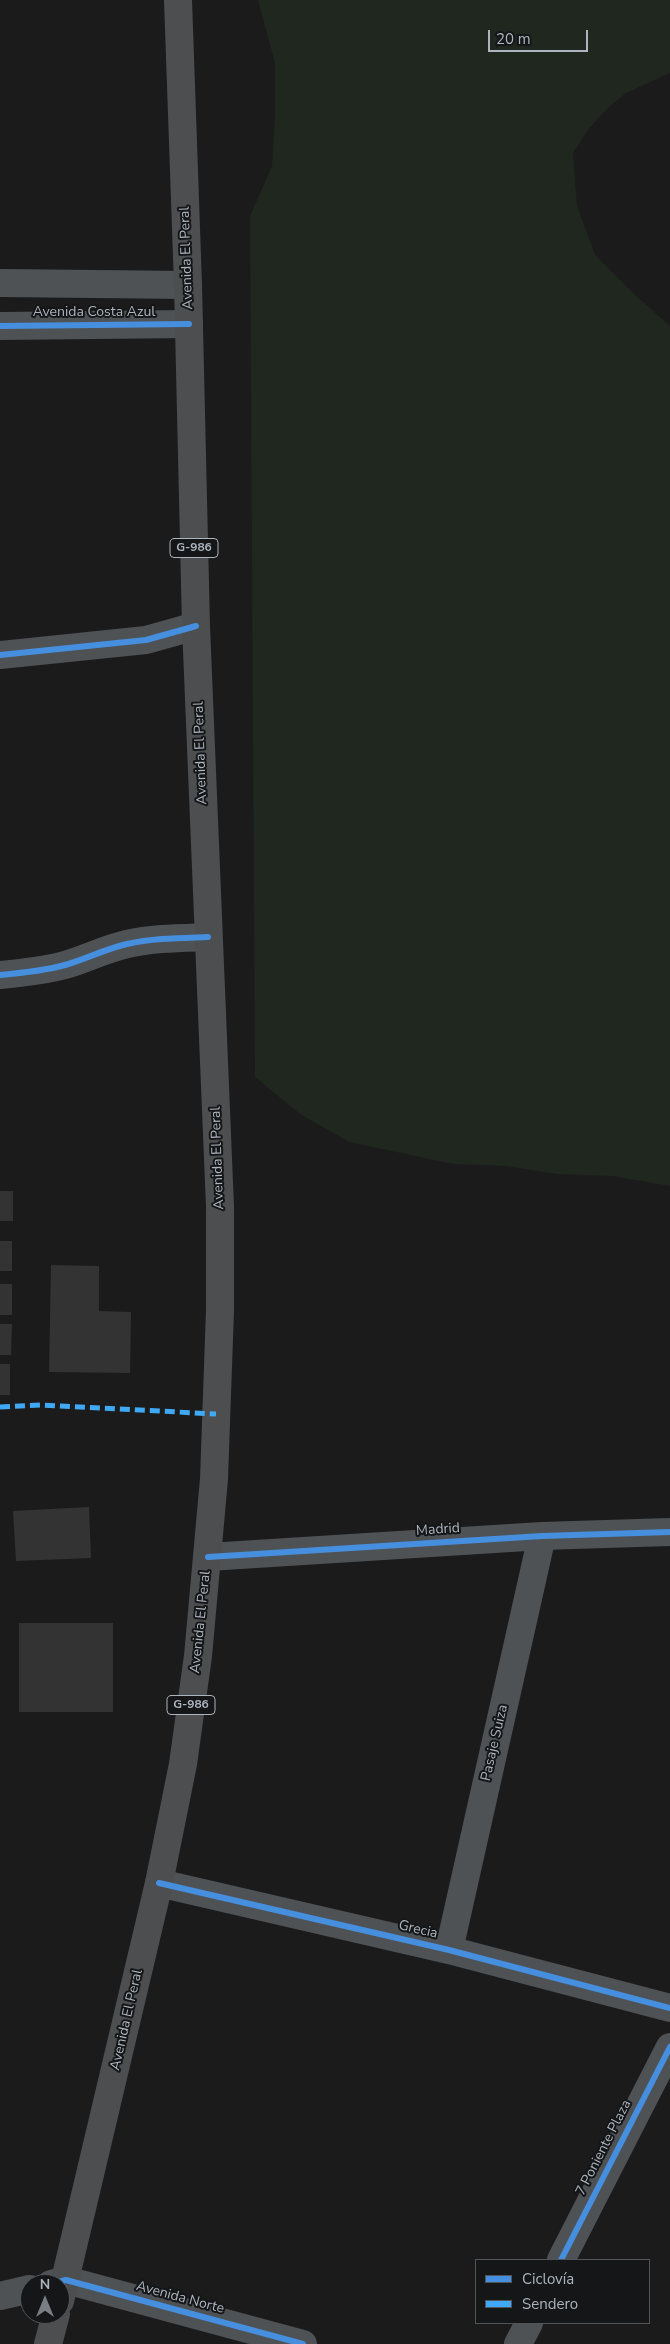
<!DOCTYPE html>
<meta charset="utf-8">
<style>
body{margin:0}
#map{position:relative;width:670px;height:2344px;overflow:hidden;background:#1b1b1c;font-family:"Nunito Sans",sans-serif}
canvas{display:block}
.legend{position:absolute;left:475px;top:2259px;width:175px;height:65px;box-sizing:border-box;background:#151618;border:1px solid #51555a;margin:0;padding:6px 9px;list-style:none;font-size:15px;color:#acb4bd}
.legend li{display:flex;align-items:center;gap:10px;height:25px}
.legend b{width:25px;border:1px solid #51555a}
.north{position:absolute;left:20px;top:2274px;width:50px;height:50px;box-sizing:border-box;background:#151618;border:1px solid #51555a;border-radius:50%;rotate:0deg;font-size:14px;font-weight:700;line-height:20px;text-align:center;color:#acb4bd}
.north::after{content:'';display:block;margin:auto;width:18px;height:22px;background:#797e85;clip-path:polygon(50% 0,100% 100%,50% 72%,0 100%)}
.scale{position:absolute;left:488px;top:30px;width:100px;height:22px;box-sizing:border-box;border:2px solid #acb4bd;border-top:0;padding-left:6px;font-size:15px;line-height:18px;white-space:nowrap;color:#acb4bd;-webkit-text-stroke:4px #151618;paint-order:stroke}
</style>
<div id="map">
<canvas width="670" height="2344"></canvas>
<ul class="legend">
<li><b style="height:6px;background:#468fdf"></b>Ciclovía</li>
<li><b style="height:6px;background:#3fa9f5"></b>Sendero</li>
</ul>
<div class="north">N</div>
<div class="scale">20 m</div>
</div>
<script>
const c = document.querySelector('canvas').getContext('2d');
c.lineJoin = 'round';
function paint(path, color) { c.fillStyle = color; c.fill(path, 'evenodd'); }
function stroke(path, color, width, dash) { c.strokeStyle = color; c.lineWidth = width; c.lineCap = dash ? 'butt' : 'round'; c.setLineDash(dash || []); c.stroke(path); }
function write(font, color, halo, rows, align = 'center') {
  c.font = font + ' "Nunito Sans",sans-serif'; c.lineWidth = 4; c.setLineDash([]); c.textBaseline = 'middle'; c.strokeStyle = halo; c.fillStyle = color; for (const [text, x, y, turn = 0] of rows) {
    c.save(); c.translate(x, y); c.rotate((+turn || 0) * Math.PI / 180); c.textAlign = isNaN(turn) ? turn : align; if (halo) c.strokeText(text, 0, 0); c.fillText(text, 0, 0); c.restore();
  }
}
const green = new Path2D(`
 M258 0H670V73L626 93 606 110 587 131 573 153 577 206 595 255 632 292 670 326V1186L612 1176 557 1174 506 1166 453 1164 349 1142 300 1114 255 1077 250 216 272 166 275 115V63Z`);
const building = new Path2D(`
 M0 1191H13V1221H0Z
 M0 1241H12V1271H0Z
 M51 1265 99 1266V1311L131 1312 130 1373 49 1372Z
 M0 1284H12V1315H0Z
 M0 1324H12L11 1355H0Z
 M0 1364H10V1395H0Z
 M89 1507 91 1558 16 1561 13 1511Z
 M19 1623H113V1712H19Z`);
const minor = new Path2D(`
 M0 283 188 285
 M0 326 189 324
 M0 655 146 640 196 626
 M0 975C22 973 43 971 65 965 86 959 105 949 127 944 154 938 181 938 208 937
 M208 1557 542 1536 670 1532
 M159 1883 449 1950 670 2008
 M449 1950 542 1536
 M561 2260 670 2047
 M51 2284 66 2280 303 2344
 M0 2296 30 2289
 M518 2344 529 2323`);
const major = new Path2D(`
 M60 2301 159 1883 183 1764 198 1656 214 1479 220 1310V1207L196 626 188 285 178 0
 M48 2344 56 2314`);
const quiet = new Path2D(`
 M0 1407 42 1405 216 1414`);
const cycleway = new Path2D(`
 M0 326 189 324
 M0 655 146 640 196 626
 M0 975C22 973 43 971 65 965 86 959 105 949 127 944 154 938 181 938 208 937
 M208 1557 542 1536 670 1532
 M159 1883 449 1950 670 2008
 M561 2260 670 2047
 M51 2284 66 2280 303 2344`);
const shields = [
 [194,548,48],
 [191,1705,48]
];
const shieldNames = [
 ["G-986",194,548],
 ["G-986",191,1705]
];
const streetNames = [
 ["Avenida El Peral",187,258,-92],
 ["Avenida Costa Azul",94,313],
 ["Avenida El Peral",201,753,-92],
 ["Avenida El Peral",218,1158,-92],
 ["Madrid",438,1530,-4],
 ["Avenida El Peral",201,1622,-84],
 ["Pasaje Suiza",495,1743,-77],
 ["Grecia",418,1930,13],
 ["Avenida El Peral",127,2020,-77],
 ["7 Poniente Plaza",604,2148,-63],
 ["Avenida Norte",180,2298,15]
];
paint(green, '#1f271f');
paint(building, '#333334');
stroke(minor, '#4f5255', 28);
stroke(major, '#4d4e50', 28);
stroke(quiet, '#3fa9f5', 5, [10, 5]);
stroke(cycleway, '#468fdf', 6);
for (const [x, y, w] of shields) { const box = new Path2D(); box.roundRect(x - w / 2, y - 9.5, w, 19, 4); c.fillStyle = '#151618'; c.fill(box); stroke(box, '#acb4bd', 1); }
write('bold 12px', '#acb4bd', null, shieldNames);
write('14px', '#acb4bd', '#151618', streetNames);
</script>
